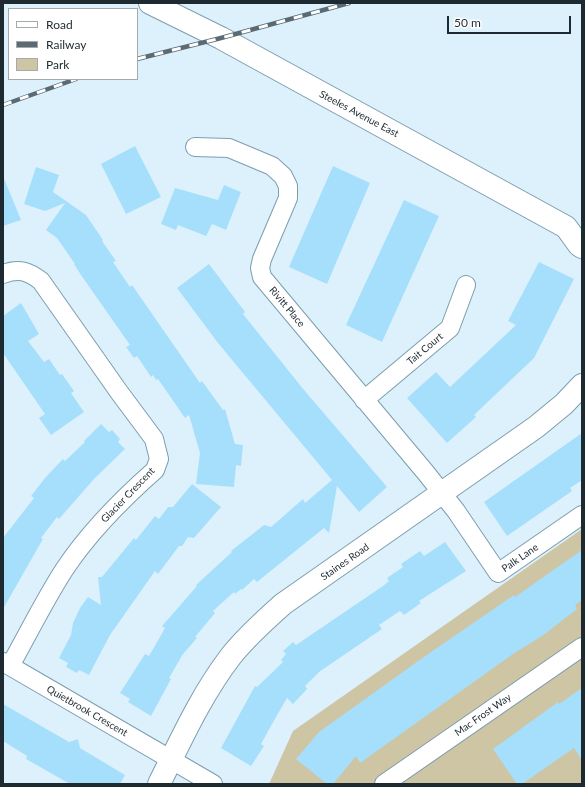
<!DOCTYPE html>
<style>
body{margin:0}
#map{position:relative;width:585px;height:787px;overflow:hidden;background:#ddf1fc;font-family:Lato,sans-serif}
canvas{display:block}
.frame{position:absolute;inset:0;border:4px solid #1d2a31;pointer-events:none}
.legend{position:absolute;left:8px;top:8px;width:130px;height:72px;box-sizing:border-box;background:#fff;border:1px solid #a5aaad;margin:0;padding:5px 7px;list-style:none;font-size:12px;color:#1d2a31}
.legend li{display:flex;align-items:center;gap:8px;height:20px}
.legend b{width:20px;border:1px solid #a5aaad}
.scale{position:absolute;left:447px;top:16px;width:124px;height:18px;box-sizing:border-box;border:2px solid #1d2a31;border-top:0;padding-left:5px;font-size:12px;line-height:14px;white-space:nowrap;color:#1d2a31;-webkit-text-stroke:3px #fff;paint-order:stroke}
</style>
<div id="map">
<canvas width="585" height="787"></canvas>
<div class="frame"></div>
<ul class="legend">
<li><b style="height:5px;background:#fff"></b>Road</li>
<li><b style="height:5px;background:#5c6b73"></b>Railway</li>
<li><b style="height:11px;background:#cec5a4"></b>Park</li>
</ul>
<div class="scale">50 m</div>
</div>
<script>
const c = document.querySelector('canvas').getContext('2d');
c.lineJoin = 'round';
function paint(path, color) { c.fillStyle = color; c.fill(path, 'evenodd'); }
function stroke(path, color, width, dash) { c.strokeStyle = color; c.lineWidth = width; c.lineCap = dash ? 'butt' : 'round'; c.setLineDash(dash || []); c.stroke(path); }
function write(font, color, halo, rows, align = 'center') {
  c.font = font + ' Lato,sans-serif'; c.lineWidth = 3; c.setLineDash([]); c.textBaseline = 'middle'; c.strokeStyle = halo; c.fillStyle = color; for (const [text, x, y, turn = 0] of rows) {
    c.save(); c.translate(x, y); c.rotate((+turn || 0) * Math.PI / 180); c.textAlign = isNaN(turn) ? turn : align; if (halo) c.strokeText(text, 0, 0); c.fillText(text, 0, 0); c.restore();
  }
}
const green = new Path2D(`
 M582 529V784H269L293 731Z`);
const building = new Path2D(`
 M135 146 161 197 126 214 101 164Z
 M333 166 370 183 327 284 289 267Z
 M36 167 59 175 53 192 86 215 103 240 102 241 116 261 113 262 130 287 132 285 200 383 202 381 223 410 225 409 235 444 243 445 241 466 236 465 234 487 196 484 200 453 189 415 185 418 158 379 156 380 153 375 151 377 137 356 134 358 126 347 130 345 81 275 74 264H75L57 238 46 230 65 203 45 211 24 204Z
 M3 176 21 220 3 226Z
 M224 185 241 192 226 230 212 224 206 236 178 225 176 230 161 224 175 188 218 200Z
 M404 200 439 216 382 342 346 325Z
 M539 262 574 279 534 358 474 415 476 417 447 443 407 398 436 372 450 387 516 325 508 321Z
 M209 264 245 312 243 314 304 390 387 487 359 512 337 486 329 533 324 528 257 582 254 579 242 590 241 589 235 594 234 592 213 611 215 613 195 637 197 638 183 654 169 678 171 679 151 716 128 702 130 699 120 693 145 654 149 656 165 628 162 626 197 586 196 585 232 552 231 551 264 525 271 527 303 499 305 503 332 480 218 343 177 288Z
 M21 303 39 334 28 341 44 362 49 359 60 375 62 374 74 391 71 393 84 412 51 435 39 418 45 414 3 353V316Z
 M101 424 109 432 112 430 120 439 118 442 125 449 94 479 59 519 57 517 41 538 43 539 3 609V538L34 498 31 496 45 478 63 459 65 461 85 442 84 441Z
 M582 433V480L570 488 572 491 507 536 484 502Z
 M192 484 221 507 194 538 188 537 182 546H179L158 574 155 571 110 635 89 675 79 670 77 673 66 667 68 663 59 658 71 635 73 623 80 608 88 597 101 605 98 577H102L134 538 136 540 155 516 159 519 168 507H173Z
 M445 542 466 571 419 601 421 603 404 615 400 611 379 625 382 629 319 672 305 686 307 689 293 704 287 698 272 724 261 744 264 746 251 766 221 748 255 686 257 687 283 662 281 660 286 654 283 651 293 642 296 645 383 586 389 581 387 578 403 567 401 564 420 551 424 556Z
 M582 550V600L575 605 577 609 542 636 513 654 360 763 356 756 333 784H327L296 759 319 732 421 659 514 595 515 597Z
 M582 688V760L574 748 522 784H517L493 749 558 702 559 704Z
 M3 704 69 742 78 739 80 748 125 775 120 784H70L26 759 27 756 3 741Z`);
const minor = new Path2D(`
 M195 147 229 148 272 166 283 176 288 186V198L262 259 260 268 262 277 426 473 456 511 498 573 582 515
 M3 274C19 268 28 271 41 281L119 392 154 439 159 459 155 470C121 500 89 532 64 570 44 601 28 634 10 666
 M364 400 450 328 466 285
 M3 662 213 784
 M384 784 582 647`);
const tertiary = new Path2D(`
 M159 784C181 740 201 695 231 656 246 637 265 620 283 604L536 427 564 404 582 385`);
const secondary = new Path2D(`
 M150 3 221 38 566 227 579 245 582 247`);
const rail = new Path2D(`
 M137 59 221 38 349 3
 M3 105 76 79`);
const streetNames = [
 ["Steeles Avenue East",359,114,28],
 ["Rivitt Place",287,307,50],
 ["Tait Court",425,349,-40],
 ["Glacier Crescent",128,495,-46],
 ["Palk Lane",520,558,-35],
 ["Staines Road",345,562,-35],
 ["Quietbrook Crescent",87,711,30],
 ["Mac Frost Way",483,715,-35]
];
paint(green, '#cec5a4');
paint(building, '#a6dffc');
stroke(minor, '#7c9dae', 20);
stroke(tertiary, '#7c9dae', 24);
stroke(secondary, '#7c9dae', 24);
stroke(minor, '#fff', 18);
stroke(tertiary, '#fff', 22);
stroke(secondary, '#fff', 22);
stroke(rail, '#5c6b73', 4.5);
stroke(rail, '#fff', 3, [9]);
write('10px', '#1d2a31', '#fff', streetNames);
</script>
